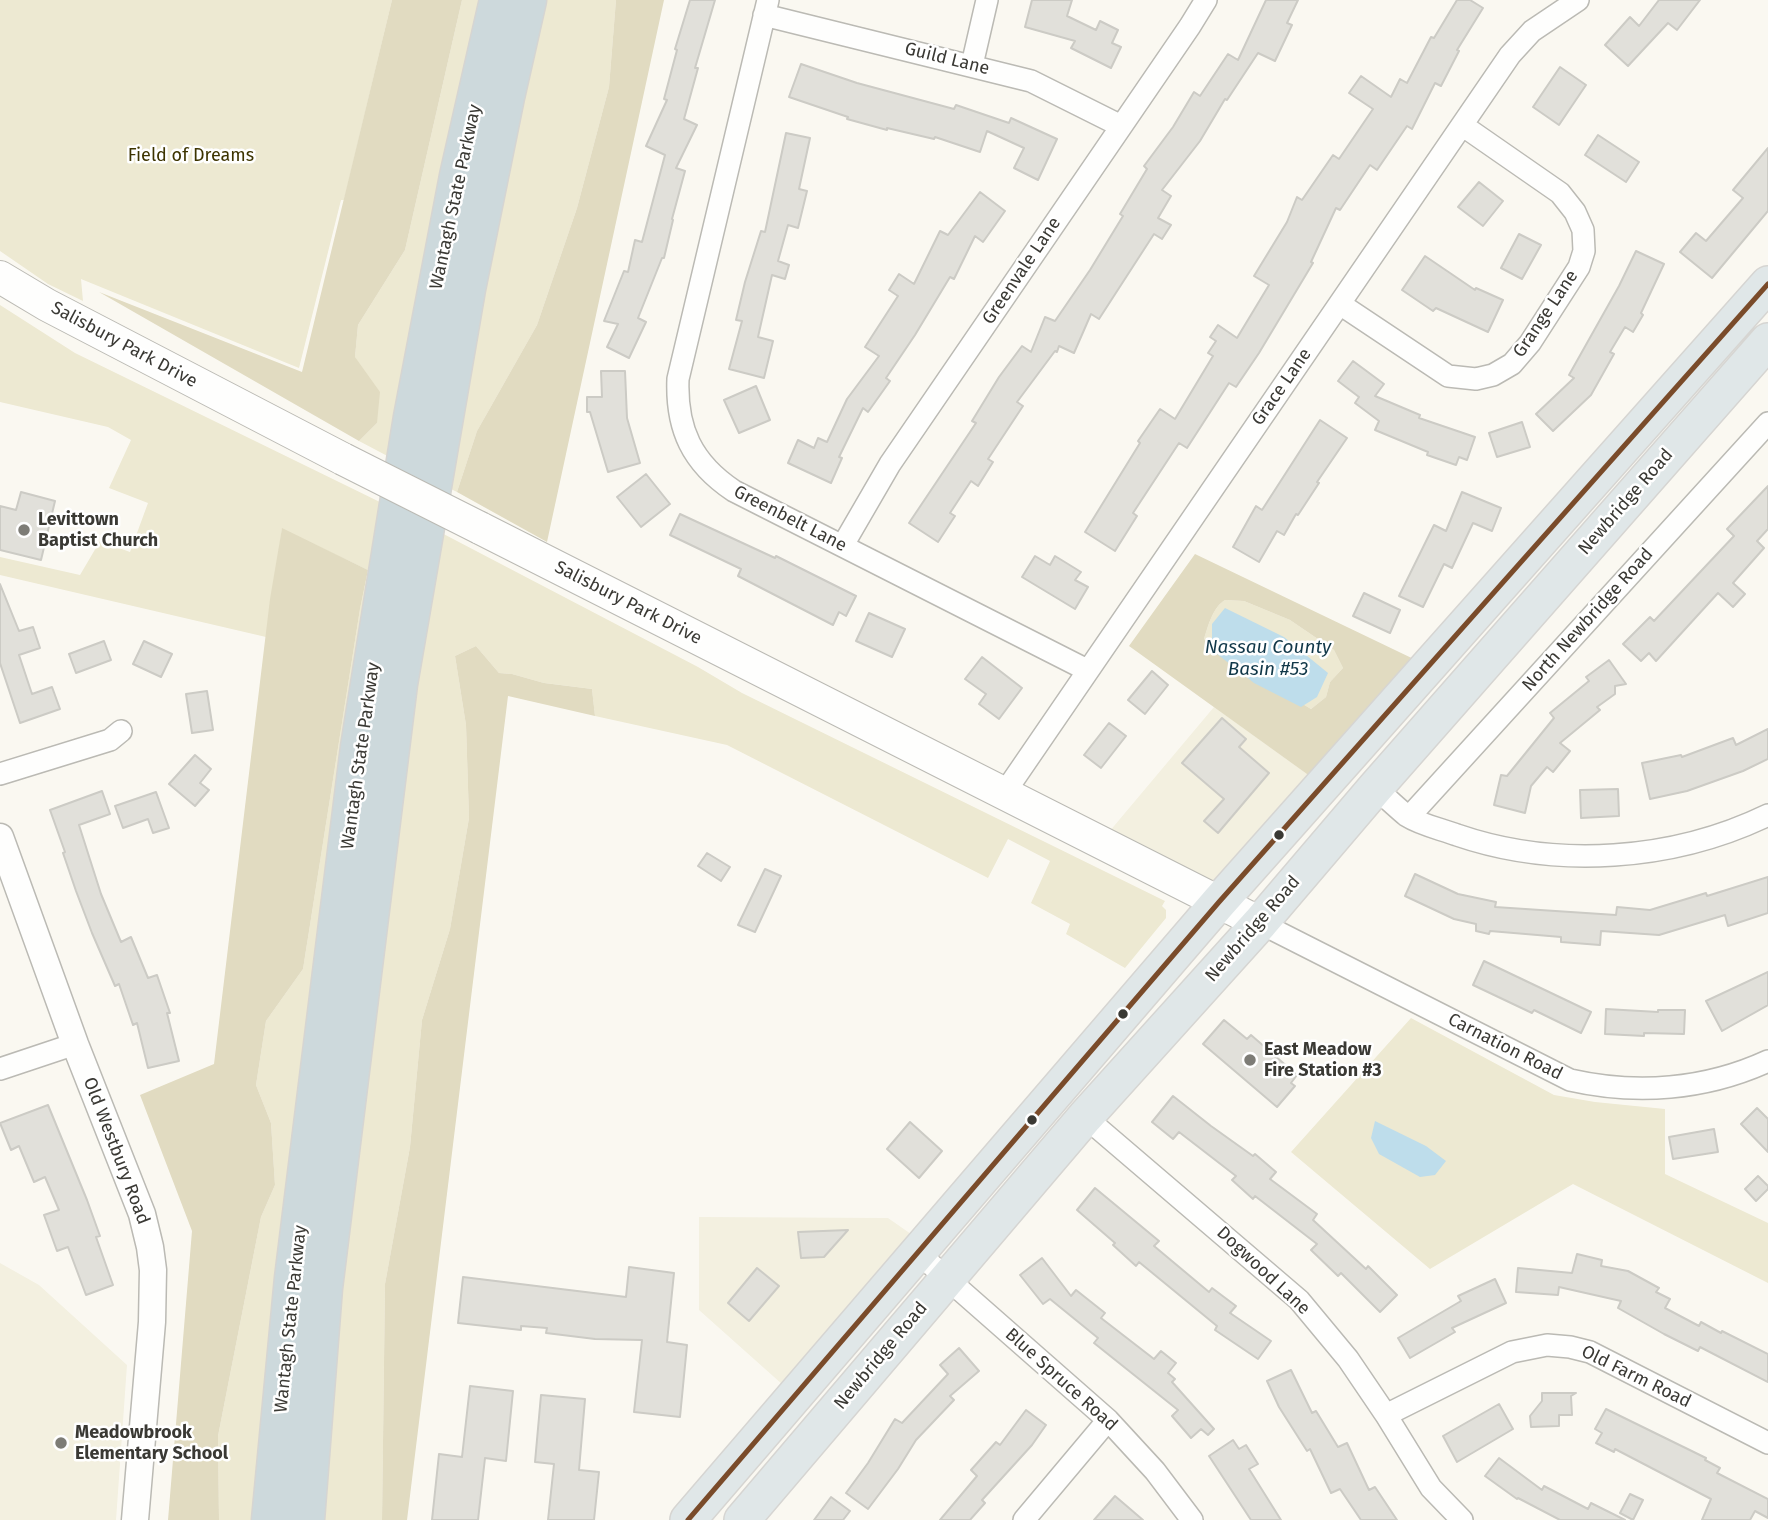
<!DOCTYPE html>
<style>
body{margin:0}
canvas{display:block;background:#faf8f1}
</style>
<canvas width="1768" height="1520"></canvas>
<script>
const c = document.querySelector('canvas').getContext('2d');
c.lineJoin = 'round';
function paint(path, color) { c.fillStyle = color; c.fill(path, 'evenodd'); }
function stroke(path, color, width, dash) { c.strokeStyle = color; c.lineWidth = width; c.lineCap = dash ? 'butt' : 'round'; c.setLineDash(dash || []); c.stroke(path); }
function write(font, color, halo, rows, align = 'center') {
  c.font = font + ' "Fira Sans",sans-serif'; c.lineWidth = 5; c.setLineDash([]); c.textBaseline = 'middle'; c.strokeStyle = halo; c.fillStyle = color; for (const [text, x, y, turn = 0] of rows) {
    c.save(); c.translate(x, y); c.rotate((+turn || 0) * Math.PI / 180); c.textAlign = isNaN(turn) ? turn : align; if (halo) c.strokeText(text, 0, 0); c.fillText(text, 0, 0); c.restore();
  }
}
const built = new Path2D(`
 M1214 707 1318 782 1217 885 1109 832Z
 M699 1217 888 1218 921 1241 792 1393 699 1310Z
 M0 1263 39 1285 127 1365 116 1520H0Z`);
const green = new Path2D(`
 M0 0H392L344 200H341L299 368 81 279 83 301 48 284 0 251Z
 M462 0H488L395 460 359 441 377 423 355 357 358 325 405 250Z
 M543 0H616L609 87 577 208 537 325 477 431 457 492 441 484Z
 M0 305 75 353 386 505 257 1520H219L218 1436 261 1217 275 1185 271 1123 256 1085 266 1021 303 969 360 609 368 570 282 529 266 637 0 575V557L80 575 100 541 130 552 148 503 109 488 131 440 108 427 0 402Z
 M434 529 698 667 742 693 1165 901 1162 906 1166 910V918L1125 968 1066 934 1070 924 1031 903 1050 861 1008 839 988 878 727 745 595 716 592 689 544 683 512 674 499 673 476 646 455 656 466 725 469 818 450 929 422 1020 410 1147 385 1284 382 1520H315L336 1296Z
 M1225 600 1244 601 1290 620 1334 650 1343 668 1330 682 1326 697 1311 709 1240 666 1204 639C1208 626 1213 607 1225 600Z
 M1411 1018 1554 1095 1595 1102 1665 1109V1174L1768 1223V1283L1573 1184 1430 1269 1291 1152Z`);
const forest = new Path2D(`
 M392 0H462L405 250 358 325 355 357 380 392 377 423 359 441 99 292 302 372Z
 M616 0H664L547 542 457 492 477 431 537 325 577 208 609 87Z
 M282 528 368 570 360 609 303 969 266 1021 256 1085 271 1123 275 1185 261 1217 218 1436 219 1520H168L192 1231 140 1095 214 1064 270 599Z
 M1195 554 1422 663 1318 782 1129 646ZM1225 600 1244 601 1290 620 1334 650 1343 668 1330 682 1326 697 1311 709 1240 666 1204 639C1208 626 1213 607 1225 600Z
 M476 646 499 673 512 674 544 683 592 689 595 716 508 696 407 1520H382L385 1284 410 1147 422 1020 450 929 469 818 466 725 455 656Z`);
const water = new Path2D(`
 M1225 608 1284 637 1328 673 1317 697 1301 707 1254 683 1212 650V624Z
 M1375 1121 1426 1146 1446 1161 1435 1175 1420 1177 1379 1154 1371 1138Z`);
const building = new Path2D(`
 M690 0H715L695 68H698L684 119 697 125 676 168 685 171 672 219 673 220 664 258H662L638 318 646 322 629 358 607 347 618 324 604 321 624 271 628 272 635 240 642 242 665 155 646 146 667 100 664 99 677 50 675 49Z
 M1032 0H1072L1067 16 1096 30 1100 21 1118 30 1112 43 1121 47 1111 68 1071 48 1075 41 1025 27Z
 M1266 0H1298L1287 23 1292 25 1275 61 1258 53 1227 100 1225 99 1200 141 1162 190 1171 196 1158 218 1171 225 1162 239 1154 234 1099 319 1091 314 1074 353 1059 346 1057 352 1055 351 1017 402 1023 406 988 459 993 462 978 486 971 481 950 513 955 516 938 542 909 523 976 423 972 421 999 377 1022 346 1031 352 1045 317 1055 321 1090 270 1123 216 1120 214 1147 169 1144 166 1173 127 1194 92 1200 96 1228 54 1238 60Z
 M1457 0H1470L1483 8 1457 50 1459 51 1441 86 1435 83 1412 129 1407 126 1377 170 1370 165 1340 210 1336 208 1311 262 1313 263 1259 353 1236 387 1229 383 1187 448 1179 443 1133 513 1137 516 1115 551 1085 532 1140 443 1138 441 1160 409 1175 419 1213 356 1208 353 1216 341 1210 337 1218 325 1237 338 1269 285 1254 276 1287 222 1297 197 1302 200 1333 155 1339 159 1373 109 1349 93 1361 76 1391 97 1400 79 1407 83 1431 37 1434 38Z
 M1659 0H1700L1677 30 1668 23 1628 66 1605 45 1630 17 1639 26Z
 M801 64 857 83 954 109 956 105 1009 123 1011 118 1057 139 1038 180 1014 168 1024 148 987 131 980 152 935 137 934 139 887 128V130L847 119 848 117 789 97Z
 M1560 67 1586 85 1559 125 1533 107Z
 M786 133 810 138 799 189 807 191 798 228 788 225 778 261 789 265 785 279 772 275 758 337 773 341 764 378 729 369 742 321 736 320 745 282 761 231 765 232Z
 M1598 135 1639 162 1626 182 1585 155Z
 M1768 148V211L1712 278 1680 252 1696 233 1706 241 1743 198 1733 190Z
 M1479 182 1503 201 1483 226 1458 207Z
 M980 192 1005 211 983 242 975 236 954 279 950 277 915 335 886 378 890 381 868 412 863 408 839 457 842 458 831 483 788 463 798 440 814 448 818 438 827 442 847 399 879 356 865 347 898 296 889 290 899 274 914 284 940 231 948 235Z
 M1519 234 1541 245 1522 279 1501 268Z
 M1636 251 1664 264 1641 313 1643 315 1633 332 1625 327 1610 352 1614 354 1591 395 1553 431 1536 414 1574 378 1569 375 1619 286Z
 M1425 256 1475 290 1476 288 1503 300 1488 332 1436 308 1433 311 1402 290Z
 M1353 361 1384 384 1375 396 1420 415 1419 418 1475 437 1467 460 1459 457 1456 465 1427 455 1428 452 1375 430 1379 421 1355 403 1359 397 1338 381Z
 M601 371H625L627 418 640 463 608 472 590 412H587V397H602Z
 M756 386 770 420 739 433 724 400Z
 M1320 420 1347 438 1317 482 1319 483 1298 515 1296 514 1284 535 1277 531 1259 562 1233 547 1256 506 1262 510Z
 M1522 422 1530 447 1497 457 1489 433Z
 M646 474 670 504 641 527 617 497Z
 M1768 486V529L1757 541 1764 548 1733 583 1745 594 1733 607 1718 593 1656 661 1649 653 1641 661 1623 644 1650 617 1654 621 1734 536 1727 529Z
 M21 492 55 501 41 560 0 550V506L16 510Z
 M1462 492 1501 508 1492 531 1473 523 1452 568 1444 564 1423 607 1399 596 1434 525 1446 531Z
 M680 514 775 558 776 556 856 596 846 616 839 612 833 625 738 576 741 569 670 535Z
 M1035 556 1050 565 1055 556 1081 572 1075 580 1088 587 1075 609 1022 577Z
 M0 584 19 631 33 627 40 648 19 655 32 694 52 687 60 709 20 723 0 663Z
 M1364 593 1400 610 1390 633 1353 616Z
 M869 613 905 629 892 657 856 641Z
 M104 641 111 660 76 673 69 654Z
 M144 641 172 654 161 677 133 664Z
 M982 657 1022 688 999 719 979 704 986 694 965 679Z
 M1609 660 1626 684 1615 686V694L1597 707 1600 710 1560 743 1570 751 1553 772 1547 767 1531 786 1525 813 1494 805 1501 775 1507 776 1554 718 1550 713 1589 681 1586 677Z
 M1152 671 1168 685 1145 714 1128 700Z
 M207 691 213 730 192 733 186 694Z
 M1222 718 1246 739 1239 747 1269 773 1218 833 1204 821 1224 799 1182 763Z
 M1109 723 1126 736 1101 768 1084 755Z
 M1768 729V759L1743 771 1687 791 1650 799 1642 763 1681 755 1682 757 1733 738 1736 745Z
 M195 755 211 769 200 783 209 790 195 806 169 784Z
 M1618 789 1619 816 1581 818 1580 790Z
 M102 791 110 814 79 825 101 894 121 942 131 937 148 978 157 975 170 1013H167L179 1061 148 1068 137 1023 133 1025 119 984 115 986 92 933 76 891 63 853 65 852 50 810Z
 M156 792 169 828 153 833 148 819 123 828 115 806Z
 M707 853 730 867 721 881 698 866Z
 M765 869 781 876 755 932 738 925Z
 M1415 874 1458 894 1496 902 1495 907 1616 915 1617 907 1650 910 1706 893 1707 896 1768 877V913L1728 926 1725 915 1659 935 1601 931 1600 945 1561 942V937L1490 931 1489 934 1476 931V924L1454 919 1405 896Z
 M1484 961 1591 1012 1581 1033 1534 1010 1532 1013 1473 985Z
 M1768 972V1005L1722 1031 1706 1001Z
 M1606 1009 1658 1012V1010H1685L1684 1034 1644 1033V1036L1605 1034Z
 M1224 1020 1247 1039 1251 1035 1297 1075 1291 1083 1295 1086 1277 1107 1203 1044Z
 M1173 1096 1211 1126 1253 1156 1255 1154 1276 1172 1270 1179 1317 1214 1313 1220 1366 1269 1368 1266 1397 1295 1380 1312 1341 1273 1338 1276 1311 1250 1317 1244 1255 1196 1253 1199 1232 1180 1236 1176 1179 1132 1173 1139 1152 1122Z
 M48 1105 87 1200 100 1236 96 1237 113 1285 86 1295 68 1247 57 1251 44 1215 59 1210 45 1177 34 1182 19 1146 11 1150 0 1123Z
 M1757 1108 1768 1119V1152L1741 1124Z
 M910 1122 942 1151 919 1178 887 1149Z
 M1714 1129 1718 1152 1673 1159 1669 1137Z
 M1758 1176 1768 1186V1189L1756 1201 1745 1189Z
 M1095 1188 1159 1241 1154 1246 1209 1292 1212 1288 1236 1306 1230 1313 1271 1341 1258 1359 1215 1330 1217 1326 1139 1262 1136 1266 1113 1245 1115 1243 1077 1210Z
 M848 1230 824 1257 801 1258 798 1232Z
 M1577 1254 1602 1260 1601 1266 1628 1271 1659 1288 1656 1292 1670 1299 1665 1308 1699 1326 1701 1322 1721 1333 1722 1331 1768 1354V1382L1700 1347 1698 1351 1664 1334 1618 1308 1621 1301 1559 1287 1558 1295 1516 1292 1518 1268 1572 1273Z
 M1042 1258 1071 1296 1076 1290 1105 1313 1101 1318 1154 1359 1161 1351 1176 1363 1168 1373 1175 1379 1172 1382 1214 1429 1208 1435 1201 1429 1191 1438 1172 1416 1178 1410 1094 1343 1098 1338 1050 1299 1043 1304 1020 1275Z
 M629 1267 674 1273 667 1342 687 1345 680 1417 634 1412 642 1340 595 1339 546 1333 547 1328 521 1326V1330L458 1323 463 1277 626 1297Z
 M757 1268 779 1286 749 1321 728 1303Z
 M1495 1279 1506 1303 1452 1328 1455 1332 1410 1358 1398 1338 1461 1301 1458 1296Z
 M959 1348 979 1371 950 1396 954 1400 916 1440 898 1469 868 1509 846 1493 868 1463 895 1419 902 1423 948 1374 940 1365Z
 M1291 1370 1312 1413 1316 1411 1338 1447 1347 1443 1369 1490 1375 1487 1397 1520H1361L1340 1489 1331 1493 1310 1449 1307 1451 1279 1407 1267 1381Z
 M470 1386 513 1391 506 1461 485 1458 478 1520H432L439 1454 462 1457Z
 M1542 1393H1576L1571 1396 1572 1415H1559V1426L1531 1427 1530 1416 1542 1401Z
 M541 1395 585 1399 579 1470 599 1472 594 1520H548L554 1464 535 1462Z
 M1499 1404 1513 1429 1457 1462 1443 1436Z
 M1606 1409 1706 1458 1705 1460 1720 1468 1717 1473 1768 1499V1518L1755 1511 1750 1520H1702L1711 1499 1615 1449 1614 1452 1596 1443 1602 1433 1595 1429Z
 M1026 1410 1046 1425 1032 1445 982 1500 985 1503 970 1520H940L977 1476 971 1470 996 1442 1000 1445Z
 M1233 1440 1239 1449 1246 1445 1258 1464 1249 1469 1281 1520H1251L1209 1456Z
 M1499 1458 1542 1490 1544 1486 1588 1509 1591 1503 1625 1520H1560L1518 1498 1517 1499 1485 1476Z
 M1630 1494 1643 1500 1633 1520 1620 1513Z
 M1115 1496 1143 1520H1094Z
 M831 1497 850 1511 843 1520H814Z`);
const minor = new Path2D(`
 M768 0 678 379C676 429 692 463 734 491L1087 670
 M764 15 1031 81 1121 126
 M972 65 987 0
 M1340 304 1448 376 1476 379 1493 375 1512 364 1530 343 1579 267 1584 251 1583 230 1575 212 1560 193 1462 125
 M843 545 890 464 1190 26 1206 0
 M0 774 110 740 121 731
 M1375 788C1386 797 1396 807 1407 816 1421 825 1441 829 1457 835 1556 869 1673 861 1768 815
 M1005 792 1510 55 1532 31 1578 0
 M1409 817 1768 423
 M1260 923 1570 1080C1636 1095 1705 1090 1768 1061
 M0 1069 75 1044
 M1085 1117 1299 1300 1348 1359 1386 1415 1431 1488 1462 1520
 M918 1253 1108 1420 1155 1471 1192 1520
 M1386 1415 1512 1352 1547 1345 1570 1347 1590 1352 1768 1443
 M1024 1520 1108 1420`);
const tertiary = new Path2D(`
 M0 837 75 1044 142 1214 150 1247 153 1270 152 1322 135 1520`);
const secondary = new Path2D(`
 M0 277 47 305 343 459
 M480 528 1260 923`);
const primary = new Path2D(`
 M688 1520 1219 902 1768 284
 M742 1520 1085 1117 1260 923 1375 788 1768 341`);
const motorway = new Path2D(`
 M271 1520 294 1278 360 747 413 417 459 176 499 0
 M305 1520 323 1288 398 684 466 289 505 97 527 0`);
const secondaryBridge = new Path2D(`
 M343 459 480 528`);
const bus1 = new Path2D(`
 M688 1520 1219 902 1768 284`);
const markers = [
 [24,530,7,"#7d7c76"],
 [1279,835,6,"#3a3934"],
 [1123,1014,6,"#3a3934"],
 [1250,1060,7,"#7d7c76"],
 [1032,1120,6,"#3a3934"],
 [61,1443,7,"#7d7c76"]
];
const streetNames = [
 ["Guild Lane",947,59,14],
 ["Wantagh State Parkway",456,197,-78],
 ["Greenvale Lane",1022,271,-56],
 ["Grange Lane",1546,314,-56],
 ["Salisbury Park Drive",124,345,28],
 ["Grace Lane",1282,387,-55],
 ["Newbridge Road",1626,502,-49],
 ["Greenbelt Lane",790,519,27],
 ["Salisbury Park Drive",628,603,27],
 ["North Newbridge Road",1588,620,-48],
 ["Wantagh State Parkway",361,756,-82],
 ["Newbridge Road",1253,929,-49],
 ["Carnation Road",1505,1047,27],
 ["Old Westbury Road",116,1151,69],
 ["Dogwood Lane",1263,1271,43],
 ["Wantagh State Parkway",291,1319,-84],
 ["Newbridge Road",881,1356,-50],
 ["Old Farm Road",1636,1377,26],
 ["Blue Spruce Road",1061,1380,42]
];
const parkNames = [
 ["Field of Dreams",191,156]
];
const poiNames = [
 ["Levittown",38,520],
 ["Baptist Church",38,541],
 ["East Meadow",1264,1050],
 ["Fire Station #3",1264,1071],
 ["Meadowbrook",75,1433],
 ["Elementary School",75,1454]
];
const waterNames = [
 ["Nassau County",1268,648],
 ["Basin #53",1268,670]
];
paint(built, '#f3f0e0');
paint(green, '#ede9d2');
paint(forest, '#e1dbc1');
paint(water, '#beddeb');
paint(building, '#e1e0da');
stroke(building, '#cccbc5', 2);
stroke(minor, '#bbbab4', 24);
stroke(tertiary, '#bbbab4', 29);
stroke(secondary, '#bbbab4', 34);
stroke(primary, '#d6d5d2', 38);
stroke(motorway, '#d6d5d2', 41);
stroke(minor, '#fefefd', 21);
stroke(tertiary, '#fefefd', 26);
stroke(secondary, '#fefefd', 32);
stroke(primary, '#e0e7e8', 35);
stroke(motorway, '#cdd9dc', 38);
stroke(secondaryBridge, '#bbbab4', 34, []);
stroke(secondaryBridge, '#fefefd', 32);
stroke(bus1, '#7a4b2a', 5);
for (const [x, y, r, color] of markers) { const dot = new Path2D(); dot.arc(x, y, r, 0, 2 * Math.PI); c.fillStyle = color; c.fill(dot); stroke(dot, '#fff', 2.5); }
write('18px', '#3a3934', '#fff', streetNames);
write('18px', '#3d3400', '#fff', parkNames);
write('bold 18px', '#3a3934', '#fff', poiNames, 'left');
write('italic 19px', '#113849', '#fff', waterNames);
</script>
